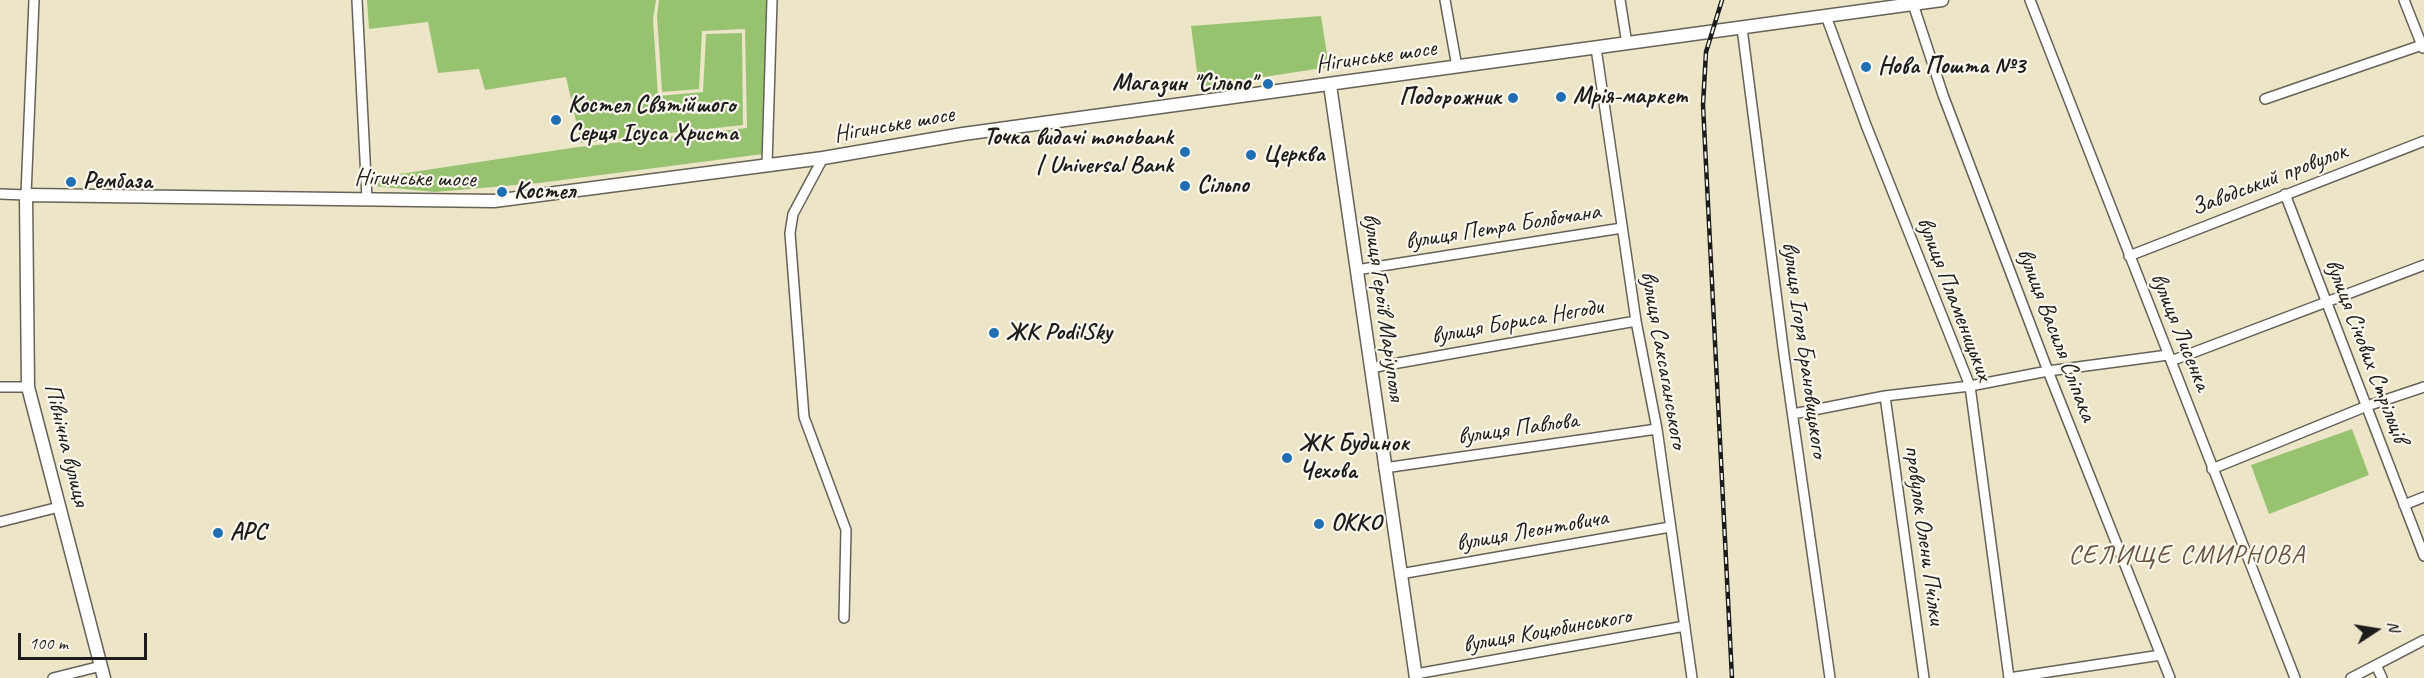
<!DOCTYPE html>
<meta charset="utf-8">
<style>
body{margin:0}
#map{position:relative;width:2424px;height:678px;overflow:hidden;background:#ede5c8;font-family:Caveat,sans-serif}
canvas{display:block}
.north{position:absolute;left:2346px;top:600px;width:60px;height:60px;-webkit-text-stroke:4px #fbf7ec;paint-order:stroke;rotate:78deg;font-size:16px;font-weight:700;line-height:24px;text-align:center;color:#1c1c1c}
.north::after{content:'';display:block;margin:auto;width:21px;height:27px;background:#1c1c1c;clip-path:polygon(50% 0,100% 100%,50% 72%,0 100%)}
.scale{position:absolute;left:18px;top:633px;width:129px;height:27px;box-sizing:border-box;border:3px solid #1c1c1c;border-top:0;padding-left:8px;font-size:18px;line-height:21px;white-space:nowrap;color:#1c1c1c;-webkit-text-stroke:4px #fbf7ec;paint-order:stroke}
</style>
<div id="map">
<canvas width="2424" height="678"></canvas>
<div class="north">N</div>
<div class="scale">100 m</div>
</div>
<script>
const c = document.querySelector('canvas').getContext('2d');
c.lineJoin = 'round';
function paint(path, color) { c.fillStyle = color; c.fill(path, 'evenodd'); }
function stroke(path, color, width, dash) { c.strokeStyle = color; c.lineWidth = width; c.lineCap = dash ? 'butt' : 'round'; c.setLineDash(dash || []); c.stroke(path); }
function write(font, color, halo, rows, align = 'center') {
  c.font = font + ' Caveat,sans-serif'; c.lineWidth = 4.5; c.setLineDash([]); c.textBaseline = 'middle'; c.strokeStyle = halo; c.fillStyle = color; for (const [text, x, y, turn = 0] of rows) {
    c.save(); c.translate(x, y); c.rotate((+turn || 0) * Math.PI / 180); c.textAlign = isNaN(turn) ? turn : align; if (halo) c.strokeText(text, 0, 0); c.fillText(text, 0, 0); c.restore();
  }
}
const green = new Path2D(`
 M367 0H656L653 19 658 96 703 92 706 34 742 33 743 125 581 143 566 77 485 90 479 69 438 73 428 22 369 29Z
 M659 0H767L763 154 539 183 435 192 373 186V178L578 147 747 128 745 29 702 31 699 89 662 92 657 16Z
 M1321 16 1329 67 1199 87 1191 26Z
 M2352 429 2369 475 2269 514 2251 465Z`);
const minor = new Path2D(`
 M357 0 367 199
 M1445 0 1457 67
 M1620 0 1627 44
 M2030 0 2295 678
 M2404 0 2423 48
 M1913 4 1943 95 2048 371 2170 678
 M1826 16 1866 125 1970 386 2009 678
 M1742 28 1784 355 1830 678
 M1596 48 1636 321 1657 429 1692 678
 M2265 99 2422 45
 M823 158 793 214 790 233 804 417 846 530 844 618
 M767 165 772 0
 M0 194 26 195 34 0
 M2285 194 2424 556
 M2129 256 2424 141
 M1356 270 1622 228
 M2171 361 2424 265
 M1370 368 1636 321
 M0 387H28
 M1885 396 1924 678
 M1793 414 1885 396 1970 386 2048 371 2168 355
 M1384 468 1657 429
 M2212 469 2367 406 2424 387
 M2404 505 2424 497
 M0 522 59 507
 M1400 574 1670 527
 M2376 665 2382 678
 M1416 674 1685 626
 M53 678 101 666
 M2009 678 2161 655
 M2351 678 2424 640`);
const major = new Path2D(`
 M1330 85 1416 678
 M104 678 28 387 26 195 494 201 823 158 963 134 1942 0`);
const rail = new Path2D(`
 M1722 0 1706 52 1703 105 1732 678`);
const markers = [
 [1866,67,6,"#1f6fb2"],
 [1268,84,6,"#1f6fb2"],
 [1561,97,6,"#1f6fb2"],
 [1513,98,6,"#1f6fb2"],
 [556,120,6,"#1f6fb2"],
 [1185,152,6,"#1f6fb2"],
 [1251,155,6,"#1f6fb2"],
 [71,182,6,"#1f6fb2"],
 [1185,186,6,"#1f6fb2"],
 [502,192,6,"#1f6fb2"],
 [994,333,6,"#1f6fb2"],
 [1287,458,6,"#1f6fb2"],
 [1319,524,6,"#1f6fb2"],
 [218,533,6,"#1f6fb2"]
];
const streetNames = [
 ["Нігинське шосе",1376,57,-8],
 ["Нігинське шосе",894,125,-10],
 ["Нігинське шосе",415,179,1],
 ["Заводський провулок",2269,180,-21],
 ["вулиця Петра Болбочана",1503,227,-9],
 ["вулиця Пламеницьких",1954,299,69],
 ["вулиця Героїв Маріуполя",1383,307,82],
 ["вулиця Бориса Негоди",1517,322,-10],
 ["вулиця Лисенка",2180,332,68],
 ["вулиця Василя Сліпака",2056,335,69],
 ["вулиця Ігоря Брановицького",1804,350,82],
 ["вулиця Січових Стрільців",2366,351,69],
 ["вулиця Саксаганського",1663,360,80],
 ["вулиця Павлова",1518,429,-8],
 ["Північна вулиця",66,445,76],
 ["вулиця Леонтовича",1532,531,-10],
 ["провулок Олени Пчілки",1924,535,82],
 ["вулиця Коцюбинського",1547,631,-10]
];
const poiNames = [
 ["Нова Пошта №3",1878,67],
 ["Магазин \"Сільпо\"",1256,84,"right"],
 ["Мрія-маркет",1573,97],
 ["Подорожник",1501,98,"right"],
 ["Костел Святійшого",568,106],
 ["Серця Ісуса Христа",568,134],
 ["Точка видачі monobank",1173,138,"right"],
 ["| Universal Bank",1173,166,"right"],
 ["Церква",1263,155],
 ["Рембаза",83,182],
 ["Сільпо",1197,186],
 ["Костел",514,192],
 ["ЖК PodilSky",1006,333],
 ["ЖК Будинок",1299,444],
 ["Чехова",1299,472],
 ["ОККО",1331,524],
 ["АРС",230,533]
];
const neighbourhoodNames = [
 ["СЕЛИЩЕ СМИРНОВА",2187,556]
];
paint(green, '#97c371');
stroke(minor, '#656258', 12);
stroke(major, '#656258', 15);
stroke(minor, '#fff', 9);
stroke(major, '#fff', 12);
stroke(rail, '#1c1c1c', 4.5);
stroke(rail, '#fbf7ec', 2, [7]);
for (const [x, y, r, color] of markers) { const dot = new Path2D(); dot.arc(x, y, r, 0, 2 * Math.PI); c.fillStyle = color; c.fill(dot); stroke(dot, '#fbf7ec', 2); }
write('24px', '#1c1c1c', '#fbf7ec', streetNames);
write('bold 24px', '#1c1c1c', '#fbf7ec', poiNames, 'left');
c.letterSpacing = '1.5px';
write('26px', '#67513f', '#fbf7ec', neighbourhoodNames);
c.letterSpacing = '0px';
</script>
